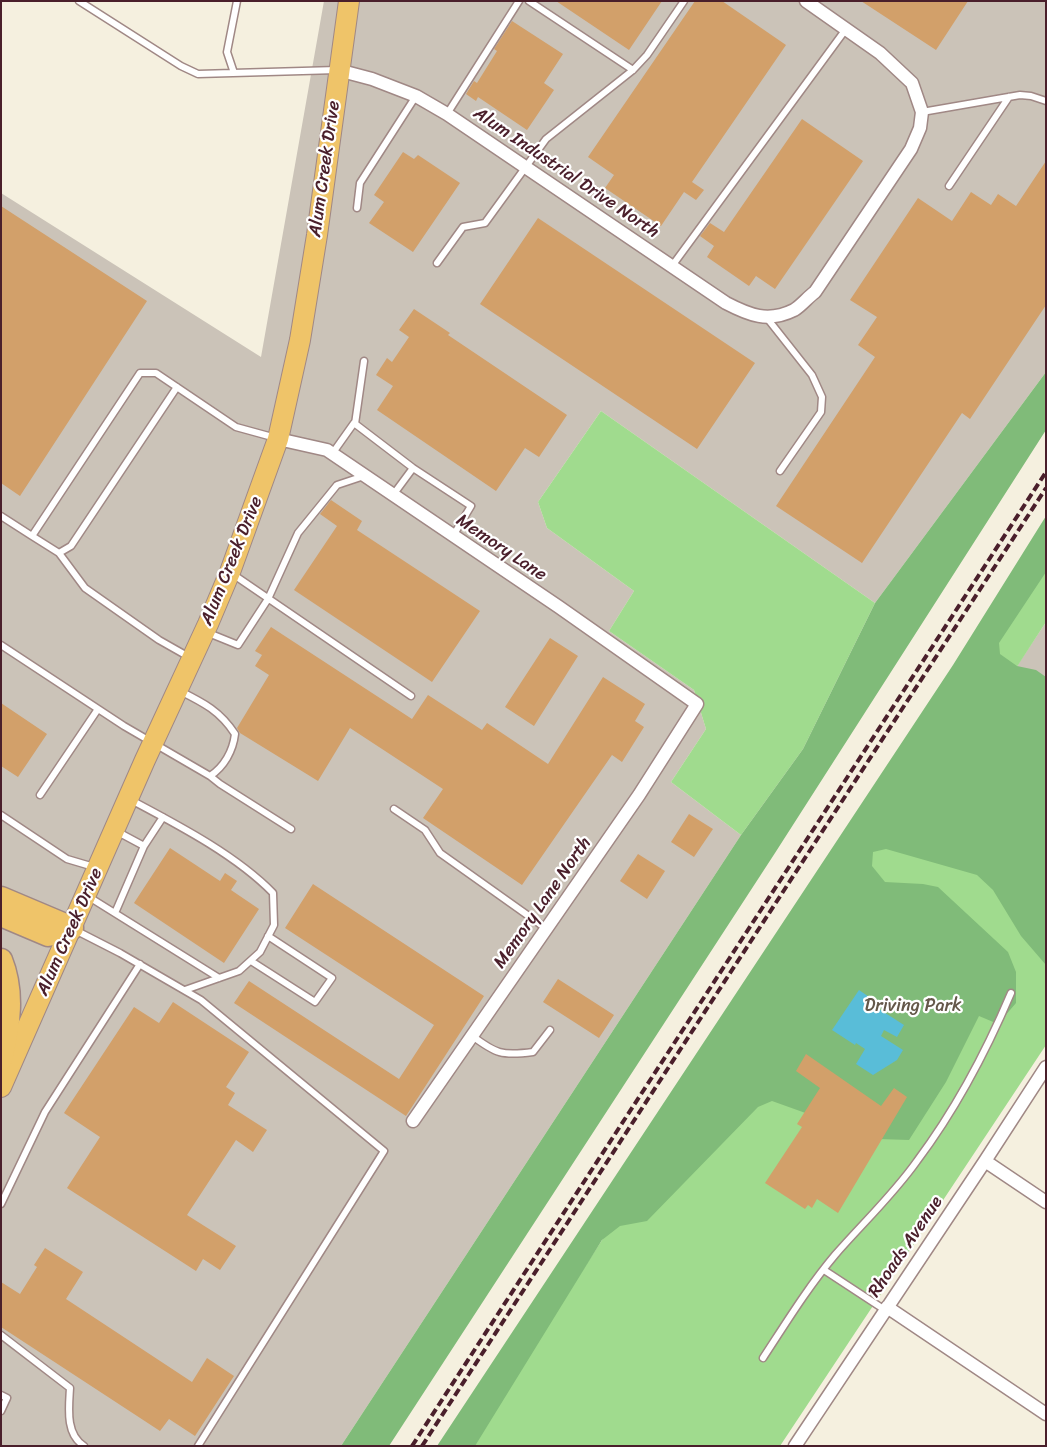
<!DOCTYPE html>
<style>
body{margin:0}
#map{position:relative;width:1047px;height:1447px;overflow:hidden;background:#f5f0df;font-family:Sriracha,sans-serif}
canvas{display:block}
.frame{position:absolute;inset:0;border:2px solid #4a1f2b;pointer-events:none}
</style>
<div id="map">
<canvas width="1047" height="1447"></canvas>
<div class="frame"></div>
</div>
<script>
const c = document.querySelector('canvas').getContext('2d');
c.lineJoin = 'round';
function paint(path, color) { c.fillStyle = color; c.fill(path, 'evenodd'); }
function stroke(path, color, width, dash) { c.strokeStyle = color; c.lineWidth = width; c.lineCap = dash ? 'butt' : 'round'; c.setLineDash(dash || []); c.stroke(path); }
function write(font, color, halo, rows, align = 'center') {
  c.font = font + ' Sriracha,sans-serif'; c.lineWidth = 4.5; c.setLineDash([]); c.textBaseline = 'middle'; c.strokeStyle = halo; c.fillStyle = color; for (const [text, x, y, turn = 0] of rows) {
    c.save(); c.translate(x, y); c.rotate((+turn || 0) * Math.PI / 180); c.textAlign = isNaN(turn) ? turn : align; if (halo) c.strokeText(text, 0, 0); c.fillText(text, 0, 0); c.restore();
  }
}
const industrial = new Path2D(`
 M324 1H1046V372L875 603 601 411 538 502 547 528 634 591 609 631 694 690 706 729 671 782 741 835 341 1446H1V193L261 357Z
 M1046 622V700L1017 666Z`);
const green = new Path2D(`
 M601 411 875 603 803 749 741 835 671 782 706 729 694 690 609 631 634 591 547 528 538 502Z
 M1046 558V622L1011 676 1046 700V1045L780 1446H468Z`);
const forest = new Path2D(`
 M1046 372V430L775 853 389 1446H341L741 835 803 749 875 603Z
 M1046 516V572L999 643 1000 654 1017 666 1036 670 1046 677V965L1021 936 993 890 977 875 886 849 873 852 872 866 885 882 923 884 938 887 1008 952 1016 972V1003L998 1024 979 1016 946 1082 909 1140 878 1139 772 1101 758 1107 647 1221 620 1226 602 1240 475 1446H437L953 665Z`);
const water = new Path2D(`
 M859 990 881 1005 879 1009 904 1025 897 1037 884 1030 881 1036 903 1050 897 1060 873 1075 856 1064 865 1049 856 1043 855 1045 832 1030Z`);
const building = new Path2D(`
 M556 1H662L629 50Z
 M695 1H722L786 45 692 182 704 190 696 200 684 192 661 226 605 188 614 175 588 157Z
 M861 1H968L936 50Z
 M512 21 563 54 544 83 554 90 527 130 478 97 476 101 466 94 474 81 477 83 497 51 494 49Z
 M802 119 863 161 775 289 756 276 749 286 707 257 714 246 700 236 710 223 724 232Z
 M403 152 414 159 418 155 460 183 413 252 369 223 384 202 374 195Z
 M1046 161V305L970 419 962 413 862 563 776 506 875 357 858 345 877 317 850 300 918 198 952 221 971 192 991 205 998 194 1016 206Z
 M1 206 147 301 20 496 1 483Z
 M538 218 755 363 697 449 480 304Z
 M414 309 450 333 448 335 567 415 539 457 525 448 496 491 377 410 393 386 376 375 387 358 392 362 409 337 399 330Z
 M331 500 362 521 357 530 480 611 432 682 294 590 337 526 320 514Z
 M271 627 412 719 428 695 482 730 487 723 548 764 603 677 645 704 635 721 644 727 622 762 612 755 522 885 423 818 443 789 350 728 318 781 240 733 237 728 269 675 255 666 262 655 255 651Z
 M550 638 578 656 534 726 505 707Z
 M1 703 47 734 18 777 1 766Z
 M689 814 713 829 694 857 671 842Z
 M170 848 220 881 225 873 237 881 231 890 259 909 224 963 134 903Z
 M638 854 665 871 647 899 620 881Z
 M313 884 484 996 406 1116 234 1003 249 981 399 1079 434 1025 285 928Z
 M558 979 614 1015 599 1038 543 1002Z
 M173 1002 249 1052 226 1087 235 1093 228 1105 267 1130 253 1152 236 1140 187 1215 236 1246 220 1270 203 1259 196 1271 67 1188 100 1137 64 1113 134 1007 159 1023Z
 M806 1054 881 1106 894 1088 907 1097 838 1213 817 1199 812 1208 808 1205 805 1209 765 1183 802 1127 797 1124 820 1088 796 1071Z
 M45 1248 83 1272 66 1299 192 1382 207 1358 234 1376 195 1436 169 1419 160 1431 1 1327V1282L20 1294 37 1267 34 1265Z`);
const service = new Path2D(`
 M79 1 181 66 198 74 337 70
 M529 1 633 70
 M234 73 227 52 237 1
 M922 112 1020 95 1031 96 1046 101
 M447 114 519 1
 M949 186 1009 97
 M357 208 360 183 416 96
 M437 263 463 227 485 223 546 139 633 70 647 55 684 1
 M672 266 846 29
 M767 318 812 375 822 397 821 412 780 471
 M355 424 364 361
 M332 454 354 423 413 468 471 506 453 536
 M393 495 413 468
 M1 516 32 536 140 373H156L236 427 276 438
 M32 536 59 553 71 546 177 387
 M59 553 85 588 159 640 189 657
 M231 573 411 696
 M206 632 238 645 268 599 298 533 337 485 364 476
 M1 645 124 726 210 776C224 767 233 751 235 734 220 711 204 703 180 691
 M210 776 220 784 291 829
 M40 795 98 709
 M131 800C178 825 236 855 273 893L274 925 260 952 239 971 185 990
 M394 809 425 830 440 853 547 929
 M1 815 67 859 94 867
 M116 831 144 846 163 817
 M89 897 219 978
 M115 913 144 846
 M75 930 120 953 201 1000 384 1151 198 1446
 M251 961 315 1002 332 978 268 936
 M471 1035C496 1054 502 1056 533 1052L550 1030
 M1 1204 45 1112 140 964
 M824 1270 885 1310
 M1 1335 70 1388C69 1407 65 1434 84 1446
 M763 1358C786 1323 808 1287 835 1255 862 1224 893 1195 917 1161 956 1109 986 1052 1011 993
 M1 1395 7 1398 1 1411`);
const minor = new Path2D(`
 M338 70 372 79 416 96 447 114 726 303C749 315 768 323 794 310 801 306 808 297 815 292L911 149 920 128 922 112 912 83 880 53 806 1
 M278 439 327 450 559 607 697 704 639 795 413 1121
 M985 1161 1046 1202
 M887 1307 1046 1414
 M795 1446 985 1161 1046 1067`);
const primary = new Path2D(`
 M1 1087 145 760 208 624 230 572 278 439 300 340 317 235 349 1`);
const motorway = new Path2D(`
 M1 898 72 928
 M1 915 48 935 72 928
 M1 960C14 992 9 1026 1 1059`);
const rail = new Path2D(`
 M412 1446 1046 472
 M422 1446 1046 488`);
const streetNames = [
 ["Alum Creek Drive",325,169,-82],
 ["Alum Industrial Drive North",566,173,34],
 ["Memory Lane",501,548,34],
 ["Alum Creek Drive",232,561,-68],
 ["Memory Lane North",543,903,-55],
 ["Alum Creek Drive",70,932,-66],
 ["Rhoads Avenue",906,1247,-56]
];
const parkNames = [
 ["Driving Park",913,1006]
];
paint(industrial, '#cbc3b8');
paint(green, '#a0db8e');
paint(forest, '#80bb79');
paint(water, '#59bdd8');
paint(building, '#d2a06a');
stroke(service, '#a08885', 9);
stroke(minor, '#a08885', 15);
stroke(primary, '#a08885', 22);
stroke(motorway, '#a08885', 25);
stroke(service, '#fff', 6);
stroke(minor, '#fff', 12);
stroke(primary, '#efc469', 20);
stroke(motorway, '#efc469', 22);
stroke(rail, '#4a1f2b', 4, [8, 4]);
write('18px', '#4a1f2b', '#fff', streetNames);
write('18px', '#645749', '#fff', parkNames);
</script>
